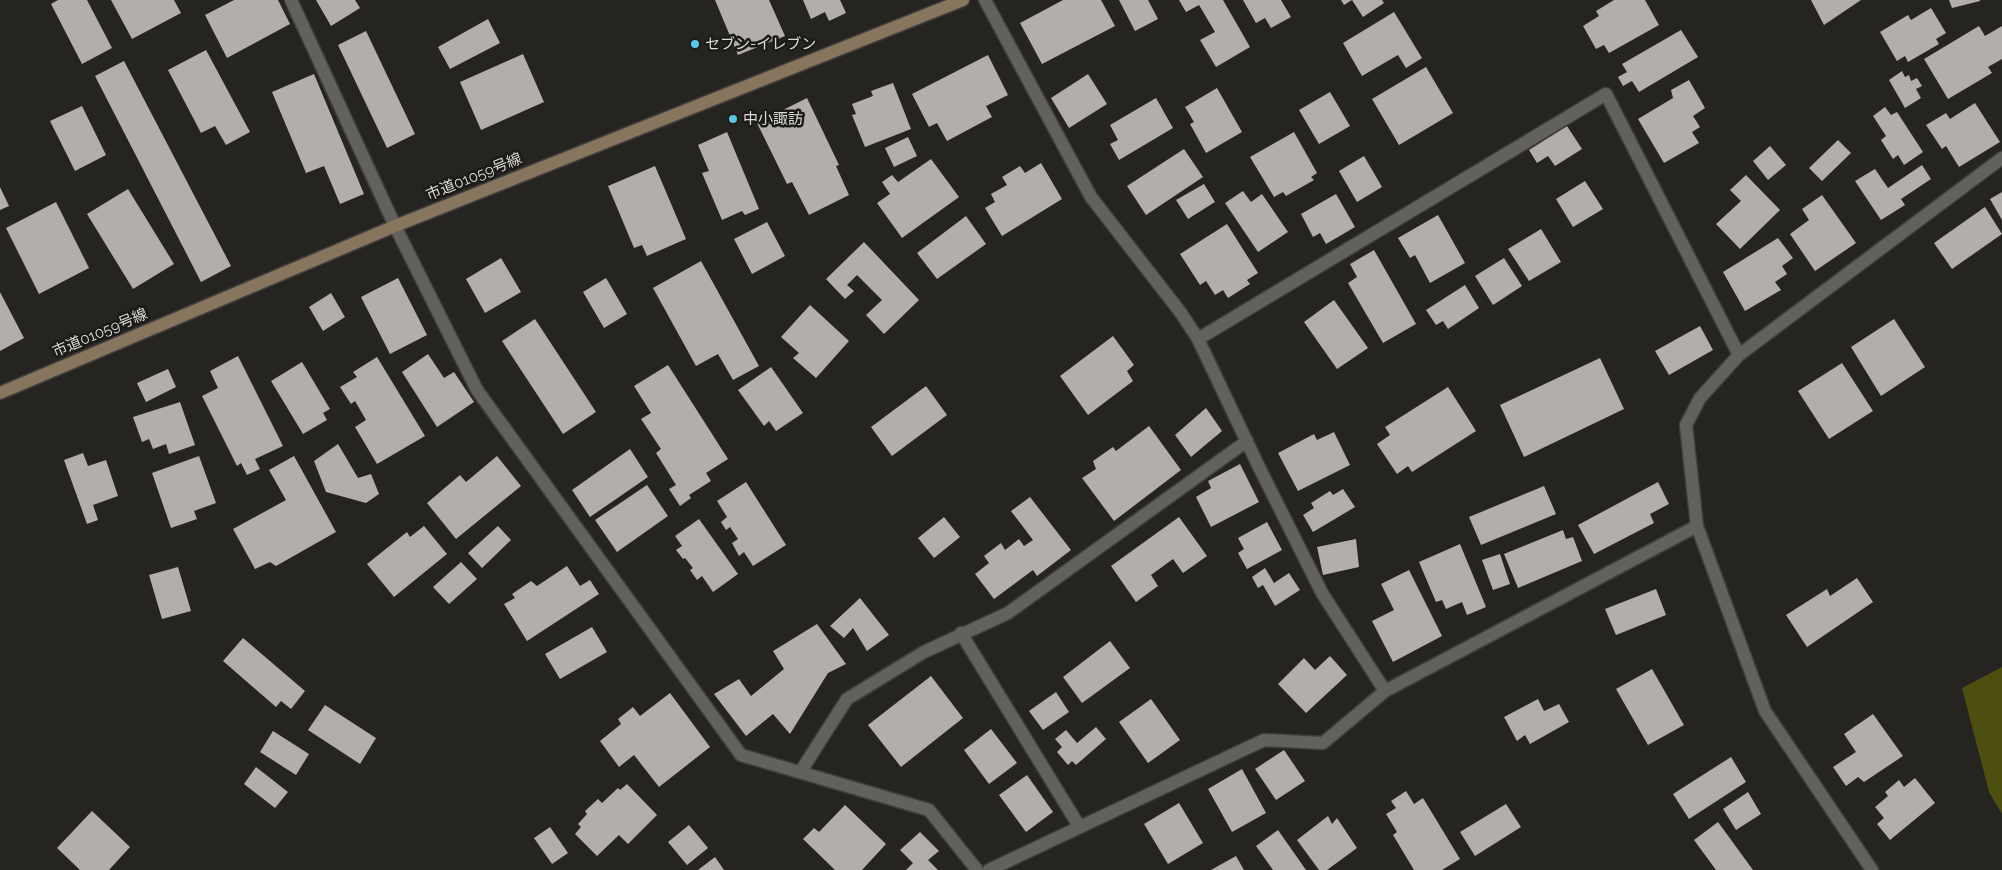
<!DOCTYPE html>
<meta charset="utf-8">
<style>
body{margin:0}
canvas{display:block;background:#252421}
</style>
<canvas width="2002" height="870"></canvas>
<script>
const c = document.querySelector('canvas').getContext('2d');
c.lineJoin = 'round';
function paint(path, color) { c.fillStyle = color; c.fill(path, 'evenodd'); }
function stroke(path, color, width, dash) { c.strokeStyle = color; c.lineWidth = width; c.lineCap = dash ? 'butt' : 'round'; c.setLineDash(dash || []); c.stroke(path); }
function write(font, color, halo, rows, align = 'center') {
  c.font = font + ' Raleway,"Noto Sans JP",sans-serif'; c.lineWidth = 5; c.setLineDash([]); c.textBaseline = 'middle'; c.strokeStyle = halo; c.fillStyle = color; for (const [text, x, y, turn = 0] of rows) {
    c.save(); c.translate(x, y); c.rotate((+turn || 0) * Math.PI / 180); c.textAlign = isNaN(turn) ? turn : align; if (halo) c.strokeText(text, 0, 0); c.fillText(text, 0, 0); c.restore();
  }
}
const green = new Path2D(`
 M2002 667V814L1989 792 1962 688Z`);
const building = new Path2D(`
 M58 0H87L112 48 82 64 51 4Z
 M111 0H174L181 13 132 39Z
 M234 0H278L290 24 227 58 205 15Z
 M316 0H355L360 8 331 26Z
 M715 0H769L785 36 738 55Z
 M803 0H840L846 13 829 21 825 12 811 19Z
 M1063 0H1101L1115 26 1042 64 1020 23Z
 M1119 0H1148L1158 19 1135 31Z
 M1179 0H1223L1250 47 1216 67 1200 40 1215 32 1199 5 1186 12Z
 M1243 0H1281L1291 17 1271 28 1265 18 1256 23Z
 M1341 0H1352L1344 5Z
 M1352 0H1382L1384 3 1363 17Z
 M1614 0H1645L1659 25 1609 53 1604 45 1596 49 1583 26 1599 16 1596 11Z
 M1811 0H1861L1824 25Z
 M1949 0H1980V1L1952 8Z
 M1931 8 1946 33 1936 39 1939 44 1908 62 1905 56 1897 61 1880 32 1908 15 1911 20Z
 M1394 12 1422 58 1406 68 1398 55 1362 76 1343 43Z
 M488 19 500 43 450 69 438 47Z
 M1979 26 1985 36 2002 26V59L1988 67 1992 73 1948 99 1924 59Z
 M1681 30 1698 57 1639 92 1632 81 1623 86 1618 77 1627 72 1622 64Z
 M366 31 415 134 387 148 338 45Z
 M206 50 250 132 226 145 215 126 201 133 168 70Z
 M523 54 544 102 481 130 460 82Z
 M988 55 1008 95 986 106 992 117 947 141 937 123 929 127 912 94Z
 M124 61 231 266 201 282 95 76Z
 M1426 67 1453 113 1399 145 1372 99Z
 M1902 71 1905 77 1909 75 1911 81 1917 78 1922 86 1916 89 1921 98 1905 108 1889 80Z
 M314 74 364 194 340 204 324 166 306 173 272 92Z
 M1088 74 1107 104 1069 128 1051 98Z
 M1689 80 1705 108 1693 116 1700 127 1692 132 1699 143 1664 163 1638 119 1673 98 1671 90Z
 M893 83 911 129 865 147 852 115 856 114 852 104 873 96 871 91Z
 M1217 88 1242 132 1206 153 1190 124 1194 122 1185 107Z
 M1330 92 1350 126 1319 144 1299 110Z
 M807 98 839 165 836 166 849 195 809 215 792 182 787 184 757 123Z
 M1156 98 1173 128 1119 160 1110 144 1118 140 1110 125Z
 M1975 103 2000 142 1959 167 1946 146 1942 149 1926 125 1946 113 1950 119Z
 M82 106 106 155 75 171 50 121Z
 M1885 107 1891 115 1897 112 1923 152 1904 165 1898 155 1893 159 1881 140 1886 136 1873 116Z
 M1567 126 1582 149 1555 166 1548 156 1537 163 1529 150Z
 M727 132 759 209 745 215 742 211 722 220 702 173 709 171 698 145Z
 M1294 132 1317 173 1311 177 1314 180 1286 196 1283 192 1274 197 1250 157Z
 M908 137 917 156 894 167 885 148Z
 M1838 140 1851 153 1822 181 1809 168Z
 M1770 146 1786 165 1768 180 1753 161Z
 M1184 149 1203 177 1146 215 1127 186Z
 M1364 156 1382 187 1357 202 1339 171Z
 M931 159 959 197 902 238 877 203 890 194 882 182 892 175 898 182Z
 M1041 163 1062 199 1002 236 985 208 995 202 991 194 1007 185 1002 177 1020 166 1025 173Z
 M1922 165 1931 179 1901 199 1905 205 1881 220 1855 181 1875 169 1888 188Z
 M655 166 686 239 647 256 642 245 634 248 608 186Z
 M1746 175 1780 210 1740 249 1716 224 1741 201 1730 190Z
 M1585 181 1603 209 1573 227 1556 199Z
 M1204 184 1215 202 1188 219 1176 200Z
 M0 187 9 206 0 210Z
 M128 189 174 264 133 289 87 214Z
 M1243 191 1251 202 1262 194 1288 232 1258 252 1225 203Z
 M2002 192V220L1990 199Z
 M1336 194 1355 227 1326 244 1320 233 1313 237 1301 214Z
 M1822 195 1856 243 1815 271 1790 234 1809 220 1802 209Z
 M56 202 89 268 39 294 6 228Z
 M1985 207 2002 234 1952 269 1934 243Z
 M1438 215 1465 263 1430 283 1415 255 1410 258 1398 238Z
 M966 216 986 244 937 279 917 253Z
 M767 222 785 256 752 274 734 239Z
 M1227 224 1258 273 1247 280 1250 284 1228 298 1223 290 1215 295 1206 281 1200 285 1180 254Z
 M1541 229 1561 262 1529 281 1508 249Z
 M1778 238 1793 258 1782 266 1787 274 1775 282 1781 290 1745 311 1723 272Z
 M864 242 919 300 884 334 866 315 882 300 857 275 847 285 854 291 845 299 826 279Z
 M1374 250 1416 324 1383 343 1348 283 1357 277 1350 264Z
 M501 258 521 292 485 313 466 279Z
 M1504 258 1522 286 1493 305 1475 276Z
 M701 261 759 366 733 380 718 354 696 366 653 288Z
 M398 278 427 335 390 354 361 297Z
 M606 278 627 314 604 328 583 292Z
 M1465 285 1479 308 1448 329 1443 321 1436 325 1426 310Z
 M0 292 24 338 0 351Z
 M331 293 345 317 323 331 309 307Z
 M1334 300 1368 348 1337 369 1304 322Z
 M810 305 849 341 816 378 793 358 799 353 781 337Z
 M535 319 596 412 563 434 502 341Z
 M1894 319 1925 367 1881 396 1851 347Z
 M1700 326 1713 350 1669 375 1655 351Z
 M1113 336 1134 365 1127 371 1133 381 1088 415 1060 376Z
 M428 354 444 378 454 372 474 402 437 427 402 372Z
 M238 356 283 446 255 459 260 469 247 475 241 463 237 466 202 396 218 388 210 371Z
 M377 357 425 436 377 464 355 427 366 420 355 401 351 404 340 387 357 377 353 372Z
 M1600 358 1624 409 1524 457 1500 405Z
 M302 362 330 409 323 413 327 420 303 434 271 381Z
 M1842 363 1873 411 1829 439 1798 391Z
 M668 365 728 459 706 473 711 481 689 495 691 498 680 506 669 489 676 485 656 453 661 449 641 419 651 413 634 386Z
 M771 367 803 413 776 431 769 421 764 426 738 390Z
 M168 369 176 387 146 402 137 383Z
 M926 386 947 415 892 456 871 427Z
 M1448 387 1476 431 1412 472 1408 466 1397 474 1377 444 1390 435 1385 427Z
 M180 402 195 445 169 454 166 444 153 449 149 439 142 442 133 417Z
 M1206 408 1222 431 1191 457 1175 435Z
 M1149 426 1181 470 1114 521 1082 478 1096 469 1093 461 1113 447 1116 451Z
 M1334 432 1350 465 1298 491 1278 453 1314 434 1317 440Z
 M338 444 358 478 371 474 379 494 366 503 326 492 314 461Z
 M630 449 648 477 590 517 572 490Z
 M83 453 88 466 106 460 118 496 93 505 98 520 87 524 64 460Z
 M199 456 216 503 194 511 197 519 171 528 152 473Z
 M294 456 336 532 276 566 270 562 255 569 233 529 286 500 269 470Z
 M497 456 521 486 456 539 427 503 460 475 466 482Z
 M1240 464 1259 502 1211 527 1196 497 1211 488 1208 481Z
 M746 482 786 545 753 566 744 552 739 556 732 543 738 539 730 527 726 530 721 522 727 517 717 501Z
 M1658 482 1669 504 1650 514 1654 523 1594 554 1578 525Z
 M647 485 668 516 617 552 595 520Z
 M1544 486 1556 514 1481 545 1469 517Z
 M1343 489 1355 507 1313 532 1303 515 1314 508 1311 503 1330 491 1333 495Z
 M1030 497 1071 550 1037 576 1033 570 994 599 975 574 989 563 984 556 1001 543 1005 550 1019 539 1024 546 1033 540 1011 511Z
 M944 517 960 537 934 558 918 538Z
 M1179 517 1207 556 1183 573 1173 559 1151 575 1158 586 1136 602 1111 566Z
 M699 519 738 574 713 592 702 576 697 580 690 570 693 568 685 558 683 559 676 550 682 546 675 536Z
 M1267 522 1282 550 1247 569 1238 553 1244 549 1238 538Z
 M424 526 447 554 394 597 367 564 407 532 410 537Z
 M498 526 511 540 482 568 468 553Z
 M1563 530 1566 539 1573 537 1582 561 1518 588 1504 554Z
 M1356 539 1359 567 1323 575 1317 547Z
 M1460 544 1486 607 1467 615 1462 602 1446 609 1442 600 1436 602 1419 562Z
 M1500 554 1510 584 1493 590 1482 560Z
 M461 562 477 579 449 604 433 587Z
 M567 566 580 586 590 580 599 594 527 641 504 604 515 598 512 594 531 581 537 586Z
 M178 567 191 611 162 619 149 575Z
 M1265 568 1274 583 1289 573 1300 590 1275 606 1263 585 1258 588 1252 577Z
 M1409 570 1442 636 1393 662 1372 621 1394 610 1381 584Z
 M1857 578 1873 602 1807 647 1786 615 1827 589 1830 596Z
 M1656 589 1666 615 1616 635 1605 609Z
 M860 598 889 635 867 651 853 628 844 638 830 626Z
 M817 624 846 664 828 673 790 734 773 714 746 736 714 694 739 679 751 696 784 669 773 651Z
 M592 627 607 652 560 679 545 654Z
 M243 638 305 691 291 709 281 701 276 707 223 661Z
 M1110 641 1130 668 1082 703 1063 677Z
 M1330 656 1347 675 1306 713 1278 684 1304 658 1315 670Z
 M1652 669 1684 725 1648 745 1616 689Z
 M931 676 963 718 901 767 868 725Z
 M1056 692 1069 712 1043 730 1029 711Z
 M670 693 710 747 659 787 634 755 619 767 600 741 621 724 618 719 633 707 640 716Z
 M1151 699 1180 740 1148 763 1119 722Z
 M1538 699 1544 711 1559 704 1569 722 1530 744 1525 735 1517 741 1504 717Z
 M325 705 376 738 360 764 308 730Z
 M1873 714 1903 756 1864 782 1858 777 1846 786 1833 767 1856 752 1844 734Z
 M1096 727 1106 739 1076 765 1072 761 1068 765 1057 752 1062 747 1055 739 1066 730 1077 743Z
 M991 729 1017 763 989 784 964 750Z
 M273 731 309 754 296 775 260 752Z
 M1284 750 1305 781 1276 800 1255 769Z
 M1731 757 1746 782 1689 819 1673 794Z
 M256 767 288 792 275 808 244 784Z
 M1242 769 1266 813 1232 832 1208 789Z
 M1027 775 1053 812 1026 832 999 795Z
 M1915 778 1935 803 1890 840 1877 824 1884 818 1875 807 1888 796 1885 792 1899 780 1904 787Z
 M627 784 657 815 628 844 619 835 597 856 575 834 581 827 578 824 587 814 585 811 598 799 602 803 618 788 620 790Z
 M1406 791 1414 804 1423 798 1460 859 1442 870H1414L1393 835 1397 832 1386 814 1396 808 1391 801Z
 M1748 792 1761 814 1736 830 1723 809Z
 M1179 803 1203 843 1168 864 1144 824Z
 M1506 804 1521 827 1475 856 1460 832Z
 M845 805 886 844 862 870H835L803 839 814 828 819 832Z
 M92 811 130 847 109 870H80L57 848Z
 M1328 816 1332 824 1337 818 1357 848 1327 870H1319L1297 840Z
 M1718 822 1753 870H1716L1694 840Z
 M689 825 708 848 687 865 668 842Z
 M550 827 568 853 552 864 534 838Z
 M1278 830 1306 870H1273L1256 846Z
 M920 832 939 851 928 860 938 870H906L913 863 900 850Z
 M1236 856 1244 870H1211Z
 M715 857 724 870H698Z`);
const street = new Path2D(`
 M291 0 395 226 477 390 741 755 929 810 977 870
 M985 0 1091 197 1181 313 1198 339 1258 465 1322 593 1385 691
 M1198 339 1606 94 1739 355
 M961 633 1079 826
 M801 771 847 699 924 652 1008 613 1247 441
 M989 870 1264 740 1323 743 1385 691 1697 526
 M1872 870 1765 711 1697 526 1686 425 1700 398 1739 355 2002 158`);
const secondary = new Path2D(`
 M0 393 395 226 963 0`);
const markers = [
 [695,44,5,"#5bc7e7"],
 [733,119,5,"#5bc7e7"]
];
const poiNames = [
 ["セブン-イレブン",705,44],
 ["中小諏訪",743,119]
];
const streetNames = [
 ["市道01059号線",474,177,-22],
 ["市道01059号線",100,333,-23]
];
paint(green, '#4c4f0f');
paint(building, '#b2afab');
stroke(street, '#3f3e3c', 15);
stroke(secondary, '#3f3e3c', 15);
stroke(street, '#63615e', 12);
stroke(secondary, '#87755e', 12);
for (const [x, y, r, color] of markers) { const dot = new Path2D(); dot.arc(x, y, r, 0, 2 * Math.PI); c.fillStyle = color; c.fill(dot); stroke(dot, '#1c1b18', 2); }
write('15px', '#dbdad8', '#1c1b18', poiNames, 'left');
write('15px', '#dbdad8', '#1c1b18', streetNames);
</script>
